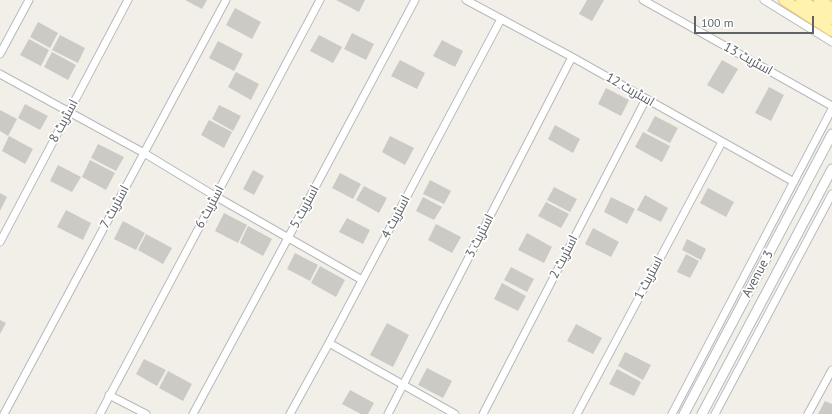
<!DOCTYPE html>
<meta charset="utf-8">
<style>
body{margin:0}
#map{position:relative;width:832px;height:414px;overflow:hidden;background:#f1efe8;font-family:"PT Sans",sans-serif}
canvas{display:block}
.scale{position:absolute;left:694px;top:16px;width:120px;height:18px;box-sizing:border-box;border:2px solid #5f6368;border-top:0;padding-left:5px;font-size:12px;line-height:14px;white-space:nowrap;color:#5f6368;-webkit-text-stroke:3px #fff;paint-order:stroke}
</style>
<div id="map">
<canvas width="832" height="414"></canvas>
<div class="scale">100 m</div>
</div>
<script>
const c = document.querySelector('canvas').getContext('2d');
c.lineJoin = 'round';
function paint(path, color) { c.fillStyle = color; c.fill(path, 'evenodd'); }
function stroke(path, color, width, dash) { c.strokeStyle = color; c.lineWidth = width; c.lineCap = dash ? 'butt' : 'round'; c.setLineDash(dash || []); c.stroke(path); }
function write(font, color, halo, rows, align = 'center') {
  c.font = font + ' "PT Sans",Cairo,sans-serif'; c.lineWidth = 3.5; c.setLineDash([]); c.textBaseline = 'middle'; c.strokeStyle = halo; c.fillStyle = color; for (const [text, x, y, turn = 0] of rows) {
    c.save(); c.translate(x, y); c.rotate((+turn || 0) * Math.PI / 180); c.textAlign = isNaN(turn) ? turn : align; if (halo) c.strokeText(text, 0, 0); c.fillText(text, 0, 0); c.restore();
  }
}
const building = new Path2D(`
 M185 0H207L202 9Z
 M336 0H365L359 12Z
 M587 0H604L592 21 579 14Z
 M235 8 261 22 252 39 226 25Z
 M38 22 58 33 50 48 30 37Z
 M352 33 374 44 366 60 344 49Z
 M60 35 85 48 78 63 52 50Z
 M319 35 342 47 333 63 310 51Z
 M29 39 49 50 41 66 20 55Z
 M442 40 463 51 455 67 433 56Z
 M218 41 243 54 234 71 209 58Z
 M52 52 76 65 68 80 44 67Z
 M400 60 425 73 417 89 391 76Z
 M722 60 738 69 723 94 707 85Z
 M236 72 259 84 251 100 228 87Z
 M769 87 784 95 771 121 755 113Z
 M606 88 629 100 621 116 598 104Z
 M25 104 48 116 40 130 18 118Z
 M219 105 241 116 233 131 212 119Z
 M0 110 17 119 8 136 0 131Z
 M655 116 678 128 670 143 647 131Z
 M209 120 232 132 224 148 201 135Z
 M555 125 580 139 573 153 548 139Z
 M643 132 670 146 662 162 635 147Z
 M9 136 33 149 25 164 2 151Z
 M390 136 414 148 405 165 382 152Z
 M98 144 124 157 116 171 91 158Z
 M90 160 115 173 106 190 82 177Z
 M58 165 81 177 72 192 50 181Z
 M253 170 264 176 254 195 243 189Z
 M340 173 361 184 353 199 332 188Z
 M430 180 451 191 444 204 423 194Z
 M364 186 387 198 379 213 356 200Z
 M554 187 577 199 570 212 547 200Z
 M708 188 734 202 726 217 700 203Z
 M0 193 7 197 0 211Z
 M645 195 668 208 661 222 637 210Z
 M423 197 442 207 434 220 416 211Z
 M611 197 635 209 627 224 604 212Z
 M546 202 569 214 561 228 538 216Z
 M66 210 91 223 83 240 57 227Z
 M224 213 247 225 238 243 215 231Z
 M347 218 370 230 363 244 339 232Z
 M123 221 145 233 136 250 114 239Z
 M436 224 461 237 452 253 428 240Z
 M248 226 272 239 263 256 240 243Z
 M593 228 619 242 611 257 585 244Z
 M527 233 552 247 544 263 518 250Z
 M146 234 172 248 163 264 138 250Z
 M687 239 706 249 701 260 682 250Z
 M295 253 318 265 310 281 287 269Z
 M686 254 699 261 690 278 677 272Z
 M320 266 345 280 336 297 311 283Z
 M511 267 534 279 527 292 504 280Z
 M502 283 526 296 518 311 494 299Z
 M0 320 6 323 0 334Z
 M387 323 409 335 393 367 370 355Z
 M576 324 602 338 593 354 567 341Z
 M625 352 651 365 643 380 618 366Z
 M144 359 166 370 157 386 136 374Z
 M427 368 452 381 443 398 418 385Z
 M617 369 641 382 634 396 609 384Z
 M168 371 192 384 183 401 159 388Z
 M350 390 374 403 368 414H361L342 404Z
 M825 401 832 404V414H818Z`);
const minor = new Path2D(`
 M466 0 572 57 794 182
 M643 0 832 106
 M764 0 832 42
 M0 54 29 0
 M0 74 144 153 215 196 362 280
 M0 242 128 0
 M329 343 455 414
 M109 395 146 414
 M4 414 226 0
 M100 414 320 0
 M193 414 288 238 415 0
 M290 414 329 343 501 19
 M388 414 572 57
 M483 414 646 99
 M577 414 722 142
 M672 414 832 109
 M715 414 832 194
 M808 414 832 370`);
const secondary = new Path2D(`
 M684 414 832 134
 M702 414 832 169`);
const primary = new Path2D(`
 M784 0 832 31
 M801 0 832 19
 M819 0 832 8`);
const streetNames = [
 ["اسٹریٹ 13",748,59,29],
 ["اسٹریٹ 12",630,90,30],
 ["اسٹریٹ 8",64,121,-62],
 ["اسٹریٹ 7",115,207,-62],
 ["اسٹریٹ 6",210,207,-62],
 ["اسٹریٹ 5",305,207,-62],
 ["اسٹریٹ 4",396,217,-62],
 ["اسٹریٹ 3",480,236,-63],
 ["اسٹریٹ 2",564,257,-63],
 ["Avenue 3",758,274,-62],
 ["اسٹریٹ 1",649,278,-62]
];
paint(building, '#cccac5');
stroke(minor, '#b5b8bc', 9);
stroke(secondary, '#b6babf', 11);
stroke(primary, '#f2c960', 12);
stroke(minor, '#fff', 7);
stroke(secondary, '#fff', 9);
stroke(primary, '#fff2af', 10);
write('13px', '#5f6368', '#fff', streetNames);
</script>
